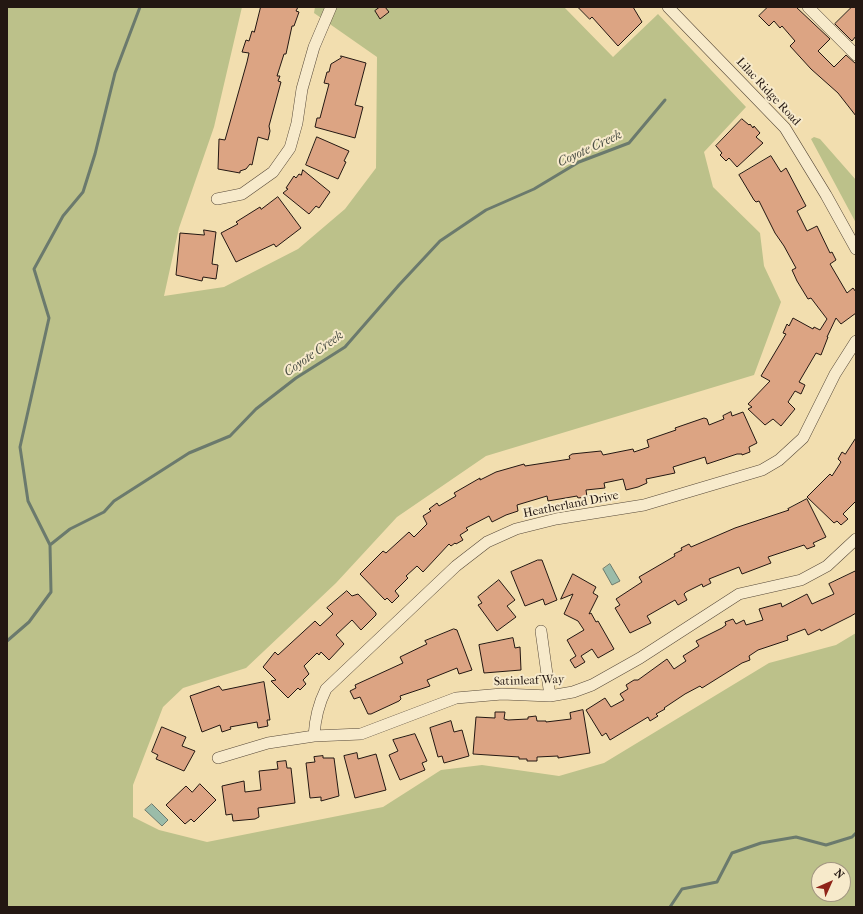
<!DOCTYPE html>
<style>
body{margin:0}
#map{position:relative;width:863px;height:914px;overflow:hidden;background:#f2deaf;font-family:"IM FELL French Canon",serif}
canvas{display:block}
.frame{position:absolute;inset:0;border:8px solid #231712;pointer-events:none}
.north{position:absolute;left:811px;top:862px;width:40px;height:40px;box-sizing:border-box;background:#f7eacb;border:1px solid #a29681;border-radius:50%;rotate:45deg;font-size:11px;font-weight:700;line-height:16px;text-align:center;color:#231712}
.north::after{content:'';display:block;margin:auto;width:14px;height:18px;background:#8f2418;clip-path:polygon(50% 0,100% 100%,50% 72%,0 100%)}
</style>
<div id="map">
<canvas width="863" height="914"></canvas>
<div class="frame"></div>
<div class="north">N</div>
</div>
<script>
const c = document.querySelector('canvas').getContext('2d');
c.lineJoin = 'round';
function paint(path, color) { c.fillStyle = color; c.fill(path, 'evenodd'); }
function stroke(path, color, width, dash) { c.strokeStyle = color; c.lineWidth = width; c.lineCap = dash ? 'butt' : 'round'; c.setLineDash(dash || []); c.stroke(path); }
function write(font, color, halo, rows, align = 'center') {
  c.font = font + ' "IM FELL French Canon",serif'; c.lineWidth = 4; c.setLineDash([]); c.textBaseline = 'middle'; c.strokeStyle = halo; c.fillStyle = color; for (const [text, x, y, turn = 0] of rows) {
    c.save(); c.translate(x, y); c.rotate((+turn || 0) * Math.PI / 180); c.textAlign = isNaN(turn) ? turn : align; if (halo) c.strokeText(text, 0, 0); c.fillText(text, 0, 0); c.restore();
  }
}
const green = new Path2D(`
 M7 7H242L214 127 179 228 164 296 224 287 298 249 345 209 376 168 377 57 314 13 315 7H564L613 57 658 14 746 107 704 152 713 187 760 233 764 266 781 302 754 375 486 456 397 517 336 583 246 668 183 688 163 707 133 785V817L159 830 207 842 383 807 441 770 482 765 559 776 604 763 769 663 836 645 856 633V907H7ZM819 870H843V894H819Z
 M814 137 820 139 856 180V223L811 139Z`);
const water = new Path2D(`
 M610 564 620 581 612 585 603 569Z
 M152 804 168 820 162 826 145 810Z`);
const stream = new Path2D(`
 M50 545 70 529 104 512 114 501 189 453 230 436 256 409 296 378 345 347 399 285 440 241 486 210 534 189 579 162 629 143 665 100
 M7 641 29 622 51 592 50 545 28 501 20 447 49 318 34 269 63 216 83 192 95 154 115 73 140 7
 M670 907 682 889 717 882 732 853 761 843 796 837 826 845 852 837 856 833`);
const building = new Path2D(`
 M261 7H298L296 11 299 12 294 26H292L286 54H284L277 76H280L278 81 281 82 269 126 270 131 268 140 258 137 252 165 250 164 246 169 240 171V173L218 169 219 139 225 140 247 62 249 53 242 52 246 40 249 41 252 31 254 32Z
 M380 7H385L389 12 380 19 375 11Z
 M578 7H633L642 22 618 46 592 17 590 19Z
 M768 7H796L830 39 818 51 834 67 846 55 856 64V116L838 93 811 69 790 46 795 41 782 26 780 28 774 21 769 26 759 16Z
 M852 7H856V36L852 41 835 24Z
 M341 56 366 63 355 105 363 107 355 138 315 127 317 118H320L329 84 324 83 327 72H329L331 64 341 58Z
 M742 119 749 125 750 124 753 128 754 126 760 133 756 137 763 143 737 167 729 158 726 161 720 155 722 153 716 146Z
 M317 137 349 151 344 161 346 162 338 179 306 165Z
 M771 156 781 172 786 168 806 206 797 211 807 231 817 226 830 253 832 252 836 260 830 264 847 293 853 288 856 292V313L841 324 836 318 827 337H828L821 355 816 353 799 382 805 385 801 394 795 391 788 402 795 409 781 426 773 419 765 425 748 409 752 407 748 404 770 381 761 376 786 334 783 333 787 324 789 326 793 318 813 329 814 327 820 330 827 319 811 298 808 299 797 281 792 270 796 268 784 246 775 233 759 201 756 202 754 200 739 175Z
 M303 170 330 192 319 208 316 206 309 214 283 193 288 189 286 188 294 176 296 178 299 174 301 175Z
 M278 197 301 228 276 247 274 244 236 262 221 233 238 224 236 222 260 207 261 209Z
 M204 230 216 232 212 264 218 265 216 279 203 277 202 281 176 275 180 233 204 235Z
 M731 412 732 416 743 412 757 443 749 447 750 452 742 455V454H737L707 464 705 457 673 467 675 473 646 479 647 483 638 487 626 490 623 479 604 483 605 488 586 490 587 497 578 498 577 496 548 501 547 496 517 505 518 511 506 515 492 522 489 516 466 528 468 530 460 535 463 540 456 544 455 543 451 546 449 544 423 572 417 566 406 576 408 578 395 591 399 596 392 603 387 598 385 600 360 574 383 551 386 553 409 532 414 537 427 524 423 516 431 511 429 509 437 503 439 506 456 496 454 493 480 478V480L496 472 524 464 525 466 570 459 569 456 572 454 601 451 603 455 633 449 634 452 649 447 647 440 676 430 675 428 704 418 707 419 709 425 724 419 723 416Z
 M856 438V501L843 514 848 519 841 525 837 521 834 523 807 497 830 474 832 476 841 462 838 459 842 452 845 454Z
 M807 499 826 537 813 543 815 546 807 549 804 545 768 557 771 563 742 574 739 567 709 579 711 583 703 587 702 584 686 592 684 594 687 600 678 605 675 600 647 616 651 623 630 633 615 608 620 605 616 599 642 582 639 577 675 556 674 554 682 550 681 548 689 544 691 547 735 528 789 510 788 509Z
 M538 560H542L557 600 545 605 543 599 525 606 511 572Z
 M856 571V613L851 616 821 631 820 629 808 635 805 629 787 636 788 640 758 650 749 656 750 660 742 663 702 688 700 686 685 694 664 708 665 709 656 714 658 716 650 721 648 717 610 740 606 733 602 736 586 710 605 698 611 707 624 700 620 694 628 689 626 685 634 680H638L667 659 674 669 686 661 683 656 699 646 696 641 722 628 726 625 725 622 733 619 736 624 744 620 746 625 763 620 759 609 781 603 782 607 807 594 812 604 834 594 829 584Z
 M573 574 596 587 593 593 598 596 589 614 591 613 596 622 598 621 614 649 598 658 592 649 581 656 585 662 575 668 570 660 576 656 567 640 584 630 578 621 564 614 573 594 561 599Z
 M499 580 515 600 507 606 516 617 497 631 478 605 482 603 478 597Z
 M347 591 352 596 358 594 376 613V615L361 630 352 620 336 635 344 644 329 660 321 652 319 655 317 653 304 666 309 674 303 680 306 684 300 690 298 688 288 698 271 681 276 680 263 667 275 652 278 655 315 621 320 626 333 614 327 608Z
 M454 629 457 630 472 670 459 674 457 668 427 680 430 686 400 696 401 699 399 701 371 714H368L360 697 354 699 350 691 356 688 355 685 403 663 400 657 427 644 425 641Z
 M513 638 515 648 520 647 521 670 484 673 479 645Z
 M264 682 270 720H267L268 726 258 728 257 722 230 727 231 729 222 732 220 725 202 732 190 696 219 686 222 690Z
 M583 710 590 753 558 758V756L537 757V761H527V759H519V757L473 754 476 717 495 718V712H505L504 719 508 720 528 719V717L536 716 537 721H546V722L571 719 570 713Z
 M451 721 454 732 462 730 469 756 444 763 442 756 438 757 430 728Z
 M162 727 186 737 182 746 195 751 184 771 156 759 158 755 152 752Z
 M415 734 427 761 422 763 425 770 400 780 389 755 398 751 393 740Z
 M357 753 358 759 376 754 386 790 355 798 344 756Z
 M323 756V758H334L339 796 321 801V797L310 798 306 763 315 762 314 757Z
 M286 761 287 768H291L295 803 258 808 259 817 255 819 233 821 232 814 226 815 222 786 244 781 245 792 261 790 259 771 278 769 277 762Z
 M200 784 216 800 194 822 191 819 185 824 166 805 186 786 192 792Z`);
const minor = new Path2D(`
 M668 7 785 128 826 195 856 249
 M808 7 856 55
 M217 199 242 194 273 172 290 148 297 123 302 89 314 47 331 7
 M541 631 550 696
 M314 736C315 719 318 705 326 689L456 566 487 542 516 529 556 519 644 505 762 470 779 460 803 438 835 374 856 341
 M218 758 268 743 314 736 361 734 456 698 502 694 550 696 573 692 592 685 640 658 739 594 801 580 827 566 856 539`);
const streetNames = [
 ["Lilac Ridge Road",768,92,47],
 ["Heatherland Drive",571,505,-11],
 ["Satinleaf Way",529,681,-2]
];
const waterNames = [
 ["Coyote Creek",590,149,-25],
 ["Coyote Creek",314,354,-35]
];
paint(green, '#bcc18a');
paint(water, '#9bbca9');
stroke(water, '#6b7a6d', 1);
stroke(stream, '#6b7a6d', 3);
paint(building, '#dca483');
stroke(building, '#231712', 1);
stroke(minor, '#574939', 12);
stroke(minor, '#f7eacb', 11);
write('12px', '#231712', '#f7eacb', streetNames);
write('italic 13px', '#4d5147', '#f7eacb', waterNames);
</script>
